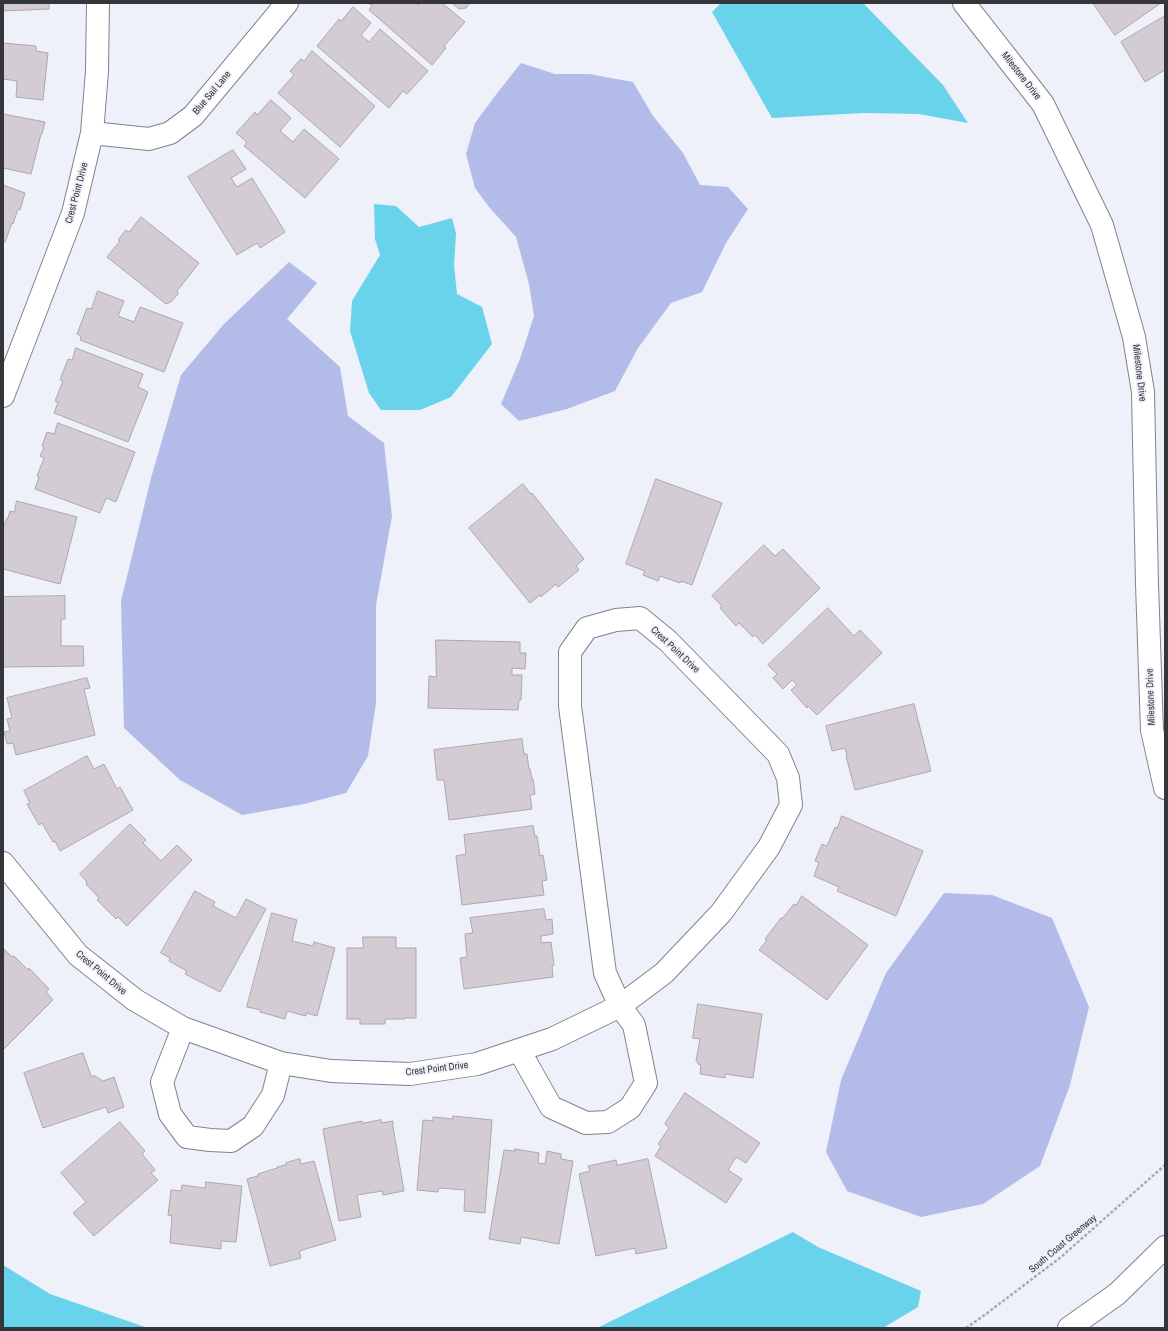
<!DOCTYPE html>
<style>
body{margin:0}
#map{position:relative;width:1168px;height:1331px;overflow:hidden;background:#eef0fa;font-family:"Archivo Narrow",sans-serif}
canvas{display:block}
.frame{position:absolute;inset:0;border:4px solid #35363a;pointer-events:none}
</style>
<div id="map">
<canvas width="1168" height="1331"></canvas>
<div class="frame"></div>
</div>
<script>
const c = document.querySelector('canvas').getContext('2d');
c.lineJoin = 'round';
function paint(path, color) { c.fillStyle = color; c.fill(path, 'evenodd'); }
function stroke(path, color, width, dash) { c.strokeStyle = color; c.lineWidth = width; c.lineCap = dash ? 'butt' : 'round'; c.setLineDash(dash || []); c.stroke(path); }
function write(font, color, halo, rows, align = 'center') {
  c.font = font + ' "Archivo Narrow",sans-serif'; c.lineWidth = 3.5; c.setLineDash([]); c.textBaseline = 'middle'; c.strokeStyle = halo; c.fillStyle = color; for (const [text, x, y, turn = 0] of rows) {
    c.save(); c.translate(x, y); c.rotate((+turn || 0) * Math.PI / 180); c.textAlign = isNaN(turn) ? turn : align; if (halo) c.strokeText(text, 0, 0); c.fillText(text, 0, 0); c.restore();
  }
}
const green = new Path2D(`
 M521 63 555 74H589L633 82 653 116 683 153 700 185 728 187 748 209 726 243 702 292 671 303 638 348 615 391 567 409 519 421 501 404 520 359 534 316 529 284 516 237 489 207 475 188 466 154 475 123 498 92Z
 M289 262 317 283 287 319 340 367 348 416 384 443 392 516 376 605V703L368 756 346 793 304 804 242 815 180 780 124 728 121 601 151 478 181 375 224 324Z
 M944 893 992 895 1052 918 1089 1007 1070 1085 1040 1166 983 1204 921 1217 847 1191 826 1152 841 1080 886 973Z`);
const water = new Path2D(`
 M721 3H863L943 85 968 123 919 114 864 113 772 118 712 12Z
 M374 204 396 206 419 227 452 218 456 233 454 265 457 294 482 307 492 344 451 397 420 410H381L369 393 350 331 352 301 380 255 375 239Z
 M793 1232 818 1247 921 1291 918 1307 883 1328H597Z
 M3 1265 50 1294 148 1328H3Z`);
const building = new Path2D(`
 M3 3H49V9L3 11Z
 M368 3H416L419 5 420 3H442L465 22 444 46 446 48 432 65 369 10 372 6Z
 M452 3H470L466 8 459 9Z
 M1093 3H1161L1115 35Z
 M353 7 371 23 361 35 369 42 380 29 428 71 407 94 403 91 389 108 317 46 339 19 341 21Z
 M1165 16V70L1145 82 1121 42Z
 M3 43 36 46V51L48 53 43 100 16 97 17 81 3 79Z
 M312 51 375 106 340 147 278 93 294 75 290 71 301 59 304 61Z
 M271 100 291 118 280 131 293 142 304 129 339 159 305 198 244 146 247 142 236 133 255 112 257 115Z
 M3 114 45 122 42 134H41L31 174 3 168Z
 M233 150 246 169 231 178 237 187 252 178 285 232 260 248 257 243 237 255 188 177Z
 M3 185 25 193 20 210 18 209 13 224 12 223 5 242 3 241Z
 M141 217 199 263 177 291 178 294 171 302 166 304 107 257 120 241 118 240 126 230 129 232Z
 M98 291 124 301 118 316 134 322 140 307 183 323 164 372 80 340 81 336 77 334 87 308 91 309Z
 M76 348 143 374 138 387 148 392 128 442 54 413 58 402 55 401 63 381 60 380 68 359 72 360Z
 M58 423 135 452 116 502 106 498 100 513 35 489 39 477 37 476 44 458 40 456 44 447 42 446 47 432 54 434Z
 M656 479 722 503 692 585 681 581 680 583 660 576 658 581 643 575 645 571 626 564Z
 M523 484 531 494 532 493 584 559 576 566 579 570 558 587 556 584 541 597 540 595 530 603 469 528Z
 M17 501 77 517 60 584 3 569V528L7 518H8L10 511 14 512Z
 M764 545 775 556 783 549 820 588 763 644 755 635 753 637 739 623 736 626 720 608 722 606 712 596Z
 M65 596V619H61V646H83L84 666 3 667V597Z
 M828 608 854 636 860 630 882 653 817 715 808 706 807 708 791 690 797 685 792 680 783 689 773 678 777 674 768 665Z
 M436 640 520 642V653H526L525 669 512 668V675H522L521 700H519L518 710 428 708 429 676 436 677Z
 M87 678 90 688 84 689 95 735 16 755 13 743 7 744 4 732 10 731 7 719 12 718 7 698Z
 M914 704 931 771 855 790 846 756H847L845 748 832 751 826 726Z
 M522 739 524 754H527L529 769H530L532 779H533L535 794 530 795 532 809 449 820 444 780H437L434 750Z
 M87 756 94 769 104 764 117 789 120 787 133 810 60 851 55 841 53 842 42 823 39 825 27 804 30 803 24 791Z
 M842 816 923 851 896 916 837 891 839 887 814 876 819 862 815 861 822 844 827 846 835 827 837 828Z
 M130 824 146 840 143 843 161 861 177 845 192 860 127 926 118 917 116 919 97 900 99 898 86 884 87 882 80 874Z
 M533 826 535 836H537L540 856 543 855 547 880 542 881 544 895 462 905 456 856 466 854 464 835Z
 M195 891 215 902 213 906 236 918 246 899 266 909 220 992 185 974 187 971 169 961 170 958 161 953Z
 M802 896 868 945 827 1000 759 950 767 940 765 939 781 918 782 919 794 904 796 905Z
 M544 909 546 920 552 919 553 934 541 936V943L551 942 554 965 552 966 553 977 464 989 460 958 467 957 465 934 473 933 470 918Z
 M272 913 297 920 292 941 313 946 314 942 335 948 317 1016 306 1013V1016L287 1011 285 1019 260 1012 261 1010 247 1007Z
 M363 937H396V948H416V1018H405V1019H385V1024H360V1019H347V948H363Z
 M4 949 12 957 14 956 28 970 29 968 49 989 46 992 53 1000 3 1050Z
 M698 1004 762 1014 753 1078 725 1074V1078L700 1074 701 1065 698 1064V1062L696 1061 700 1039 693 1038Z
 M83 1053 91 1076H95L103 1081 114 1077 124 1107 108 1113 106 1107 43 1128 24 1073Z
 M685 1093 760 1143 746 1163 736 1157 728 1170 742 1179 726 1203 655 1156 661 1146 658 1144 669 1128 665 1124Z
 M453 1116 492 1120 485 1213 464 1211 465 1190 439 1188 438 1192 417 1190 423 1120 433 1121V1117L453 1119Z
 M381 1120V1123L393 1121V1127L404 1191 383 1195 382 1191 357 1195 361 1217 339 1221 323 1129 362 1121V1123Z
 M120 1122 145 1151 142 1154 155 1170 151 1173 158 1180 94 1236 73 1213 86 1202 61 1173Z
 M515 1149 539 1153 538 1163 545 1164 547 1151 561 1154V1159L573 1161 559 1244 521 1237 520 1244 489 1239 504 1150 515 1151Z
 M300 1159 301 1164 314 1161 336 1240 299 1251 301 1258 270 1266 247 1179 258 1176V1174L277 1168V1167L286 1165V1163Z
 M648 1159 667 1248 636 1254 635 1248 596 1256 579 1174 590 1171 588 1166 616 1160 617 1165Z
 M206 1182 242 1186 236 1242 221 1241V1249L170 1243 172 1216 168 1215 171 1190 181 1191 182 1185 205 1188Z`);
const path = new Path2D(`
 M966 1328 986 1314 1061 1257 1165 1165`);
const minor = new Path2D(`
 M964 3 1043 104 1102 225 1134 337 1143 392 1147 584 1152 730 1165 788
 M92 133 149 139 170 133 193 116 287 3
 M3 396 73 213 92 133 97 71 98 3
 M3 863 78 955 135 1000 183 1028 281 1063 331 1071 410 1074 477 1064 552 1039 620 1006 664 973 721 913 769 847 791 805 788 778 778 754 668 641 640 618 616 620 587 628 570 652V706L605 973 620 1006 634 1025 646 1083 630 1108 608 1122 586 1123 551 1107 519 1050
 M183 1028 162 1082 170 1114 187 1137 210 1140 231 1141 253 1126 273 1095 281 1063`);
const tertiary = new Path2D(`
 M1069 1328 1117 1294 1165 1247`);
const streetNames = [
 ["Milestone Drive",1021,76,52],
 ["Blue Sail Lane",212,93,-50],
 ["Crest Point Drive",77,193,-75],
 ["Milestone Drive",1139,373,83],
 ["Crest Point Drive",675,650,43],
 ["Milestone Drive",1151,697,-92],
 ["Crest Point Drive",101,973,40],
 ["Crest Point Drive",437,1069,-7],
 ["South Coast Greenway",1063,1244,-40]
];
paint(green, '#b3bbe8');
paint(water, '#6ad3ec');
paint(building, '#d4ccd3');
stroke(building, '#aea6ad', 1);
stroke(minor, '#81838c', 24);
stroke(tertiary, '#81838c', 24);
stroke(path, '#a8aab2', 2.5, [3, 2]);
stroke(minor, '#fff', 22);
stroke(tertiary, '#fff', 22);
write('10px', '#35363a', '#eef0fa', streetNames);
</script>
